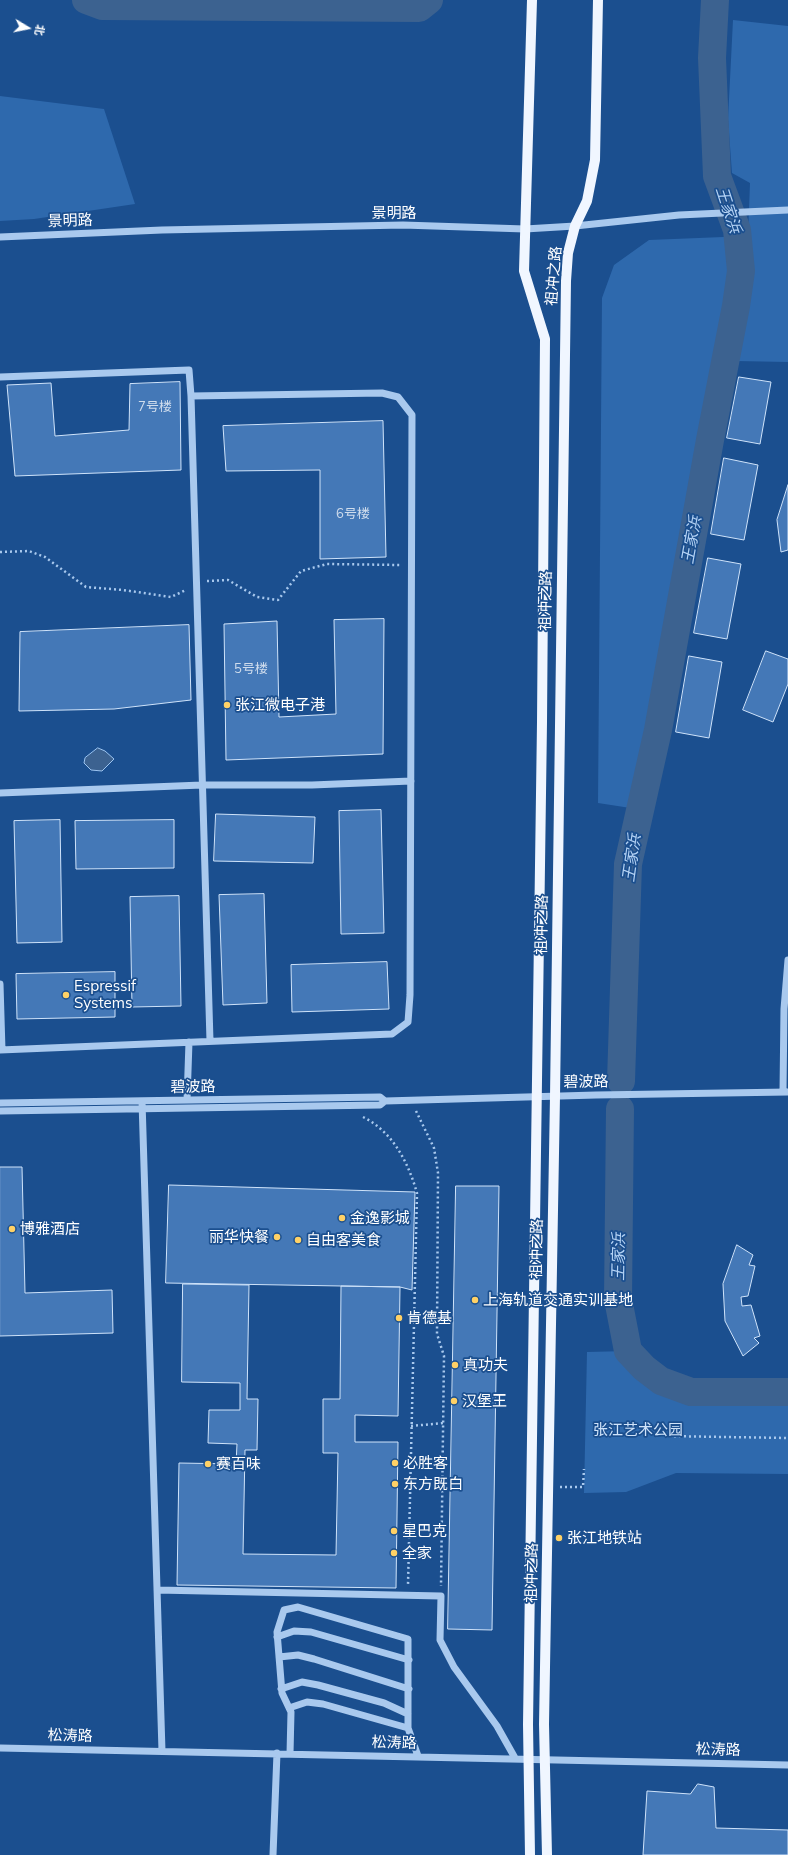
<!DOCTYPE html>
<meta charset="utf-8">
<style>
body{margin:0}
#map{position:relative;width:788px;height:1855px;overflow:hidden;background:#1b4f8f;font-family:Mulish,"Noto Sans SC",sans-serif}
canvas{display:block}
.north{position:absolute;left:8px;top:8px;width:40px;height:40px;-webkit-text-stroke:3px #1b4f8f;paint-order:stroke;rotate:100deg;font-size:11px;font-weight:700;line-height:16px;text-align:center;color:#fff}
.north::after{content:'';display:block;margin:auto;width:14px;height:18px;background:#fff;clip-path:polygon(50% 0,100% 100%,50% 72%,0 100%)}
</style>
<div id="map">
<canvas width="788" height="1855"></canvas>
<div class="north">北</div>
</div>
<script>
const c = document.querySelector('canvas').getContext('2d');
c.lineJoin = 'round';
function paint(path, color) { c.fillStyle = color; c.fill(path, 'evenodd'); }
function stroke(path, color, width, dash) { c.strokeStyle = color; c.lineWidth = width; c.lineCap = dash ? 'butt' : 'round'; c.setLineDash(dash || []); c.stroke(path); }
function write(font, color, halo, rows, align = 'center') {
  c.font = font + ' Mulish,"Noto Sans SC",sans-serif'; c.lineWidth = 3.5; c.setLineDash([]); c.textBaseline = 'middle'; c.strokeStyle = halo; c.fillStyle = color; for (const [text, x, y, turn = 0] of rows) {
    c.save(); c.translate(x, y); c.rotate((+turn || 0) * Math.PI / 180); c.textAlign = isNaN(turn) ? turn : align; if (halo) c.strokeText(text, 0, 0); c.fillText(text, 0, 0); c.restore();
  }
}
const green = new Path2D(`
 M733 20 788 26V362L736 361 650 811 598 803 602 298 614 265 649 240 748 236 750 183 732 173 728 119Z
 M0 96 104 109 135 204 34 219 0 221Z
 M628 1351 644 1368 661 1381 691 1392H788V1474L676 1473 626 1492 584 1493 587 1352Z`);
const water = new Path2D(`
 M98 748 105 751 114 759 102 771 91 770 84 763 85 758Z`);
const river = new Path2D(`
 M86 0 102 6 419 8 429 0
 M621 1081 628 864 658 730 710 440 736 306 741 271 737 230 717 176 712 58 715 0
 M620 1109 618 1299 628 1351 644 1368 661 1381 691 1392H788`);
const building = new Path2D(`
 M739 377 771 382 760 444 727 438Z
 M180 382 181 470 15 476 7 385 51 383 55 436 129 430 130 384Z
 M383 421 386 557 320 559V470L226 471 223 426Z
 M724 458 758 465 744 540 711 534Z
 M788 485V550L781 552 777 520Z
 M708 558 741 564 727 639 694 633Z
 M384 619 383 754 226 760 224 624 277 621 279 717 336 714 334 620Z
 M189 625 191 700 114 709 19 711 20 632Z
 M766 651 788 659V684L773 722 743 710Z
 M689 656 722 662 709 738 676 732Z
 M381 810 384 933 341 934 339 811Z
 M216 814 315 817 313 863 214 861Z
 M60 820 62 942 17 943 14 821Z
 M174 820V868L76 869 75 821Z
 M264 894 267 1003 223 1005 219 895Z
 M179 896 181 1006 132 1007 130 897Z
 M387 962 389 1009 292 1012 291 965Z
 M115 972V1017L17 1019 16 974Z
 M0 1167H22L25 1293 112 1290 113 1333 0 1336Z
 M169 1185 415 1192 412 1290 400 1287 166 1283Z
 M456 1186H499L492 1630 448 1629Z
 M737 1245 753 1255 749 1265 755 1266 748 1296 741 1297 742 1306 751 1305 760 1336 754 1338 759 1343 743 1356 725 1321 723 1284Z
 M183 1284 249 1285 247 1399H258L257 1450H245L243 1554 336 1555 338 1453H323V1399H340L341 1286 400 1287 398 1416 355 1415V1442H398L396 1588 177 1585 179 1463 236 1464 237 1444 208 1443 209 1410H240V1383L182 1382Z
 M698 1784 714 1787 716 1828 788 1830V1855H643L647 1791 690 1794Z`);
const path = new Path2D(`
 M0 552 29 551 45 557 86 587 123 590 171 597 186 590
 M207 581 228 580 257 597 278 600 301 571 327 564 400 565
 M416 1111 434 1148 438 1173 437 1334 444 1356 441 1586
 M363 1117C393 1132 408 1162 417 1193L408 1585
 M411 1426 444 1423
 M664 1436 788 1438
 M560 1487H583L584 1469`);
const minor = new Path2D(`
 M0 237 162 230 403 225 525 229 575 226 679 215 788 210
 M0 377 189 370 191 396
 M0 793 202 785H312L411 781
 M0 984 2 1050
 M0 1050 392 1034 408 1022 410 995 412 415 398 397 382 393 191 396 210 1041
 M783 1092 784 1009 788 960
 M187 1100 189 1042
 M142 1101 162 1751
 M0 1103 380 1097 385 1101
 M0 1111 380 1105 385 1101 596 1095 788 1092
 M157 1590 441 1596 440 1640 454 1667 497 1726 515 1758
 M277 1637 294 1631 311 1632 409 1660
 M279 1657 298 1655 314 1659 409 1689
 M281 1689 302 1682 318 1685 384 1703 408 1714
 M289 1708 307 1702 323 1704 408 1728
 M0 1748 788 1765
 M290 1754 291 1712 282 1693 277 1632 284 1610 298 1607 408 1639V1728L418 1756
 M273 1855 277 1753`);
const major = new Path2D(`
 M530 1855 528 1724 542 722 545 339 524 271 532 0
 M547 1855 544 1724 555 1096 566 281 568 253 575 226 587 201 595 160 598 0`);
const markers = [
 [227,705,4,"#ffd166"],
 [66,995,4,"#ffd166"],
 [342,1218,4,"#ffd166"],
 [12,1229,4,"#ffd166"],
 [277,1237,4,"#ffd166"],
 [298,1240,4,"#ffd166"],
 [475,1300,4,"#ffd166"],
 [399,1318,4,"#ffd166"],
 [455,1365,4,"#ffd166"],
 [454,1401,4,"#ffd166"],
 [395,1463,4,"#ffd166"],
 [208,1464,4,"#ffd166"],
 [395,1484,4,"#ffd166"],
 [394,1531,4,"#ffd166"],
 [559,1538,4,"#ffd166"],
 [394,1553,4,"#ffd166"]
];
const numberNames = [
 ["7号楼",155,407],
 ["6号楼",353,514],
 ["5号楼",251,669]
];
const streetNames = [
 ["景明路",394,213],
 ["景明路",70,221,-2],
 ["祖冲之路",554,276,-85],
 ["祖冲之路",546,601,-89],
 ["祖冲之路",542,925,-89],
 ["碧波路",586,1082,-1],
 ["碧波路",193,1087,-1],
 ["祖冲之路",537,1249,-89],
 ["祖冲之路",532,1573,-89],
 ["松涛路",70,1736,1],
 ["松涛路",394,1743,1],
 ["松涛路",718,1750,1]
];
const poiNames = [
 ["张江微电子港",235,705],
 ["Espressif",74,986],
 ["Systems",74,1003],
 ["金逸影城",350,1218],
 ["博雅酒店",20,1229],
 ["丽华快餐",269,1237,"right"],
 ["自由客美食",306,1240],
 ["上海轨道交通实训基地",483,1300],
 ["肯德基",407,1318],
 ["真功夫",463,1365],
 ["汉堡王",462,1401],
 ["必胜客",403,1463],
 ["赛百味",216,1464],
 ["东方既白",403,1484],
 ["星巴克",402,1531],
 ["张江地铁站",567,1538],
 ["全家",402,1553]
];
const parkNames = [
 ["张江艺术公园",638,1430]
];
const waterNames = [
 ["王家浜",728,210,72],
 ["王家浜",692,540,-80],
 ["王家浜",632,858,-82],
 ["王家浜",619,1257,-89]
];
paint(green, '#2e69ad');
paint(water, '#3c6290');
stroke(water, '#9cc4f0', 1);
stroke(river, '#3c6290', 28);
paint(building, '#4478b7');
stroke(building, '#cfe3fa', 1);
stroke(path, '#a9c9ee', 2.5, [2, 3]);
stroke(minor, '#a9c9ee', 7);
stroke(major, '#f0f6ff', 10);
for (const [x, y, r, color] of markers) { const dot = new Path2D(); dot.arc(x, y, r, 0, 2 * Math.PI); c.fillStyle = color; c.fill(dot); stroke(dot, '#1b4f8f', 1.5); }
write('13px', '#d0dded', null, numberNames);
write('15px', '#fff', '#1b4f8f', streetNames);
write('15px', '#fff', '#1b4f8f', poiNames, 'left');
write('15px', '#cfe3fa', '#1b4f8f', parkNames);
write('italic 16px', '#b5d3f5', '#1b4f8f', waterNames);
</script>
